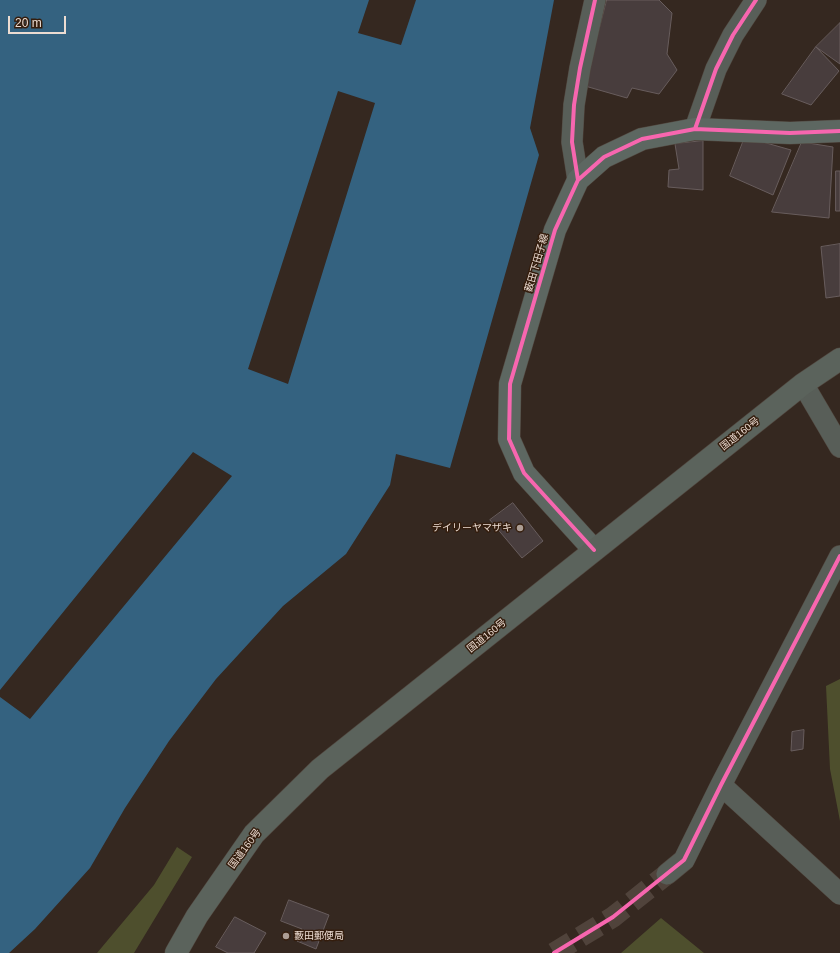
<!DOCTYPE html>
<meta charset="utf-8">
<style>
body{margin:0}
#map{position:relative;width:840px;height:953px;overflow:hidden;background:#352820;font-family:Helvetica,sans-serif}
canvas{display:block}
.scale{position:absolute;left:8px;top:16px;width:58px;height:18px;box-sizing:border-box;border:2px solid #ecdcd2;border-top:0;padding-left:5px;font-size:12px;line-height:14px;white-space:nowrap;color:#ecdcd2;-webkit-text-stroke:3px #341d0d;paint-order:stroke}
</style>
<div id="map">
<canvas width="840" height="953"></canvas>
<div class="scale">20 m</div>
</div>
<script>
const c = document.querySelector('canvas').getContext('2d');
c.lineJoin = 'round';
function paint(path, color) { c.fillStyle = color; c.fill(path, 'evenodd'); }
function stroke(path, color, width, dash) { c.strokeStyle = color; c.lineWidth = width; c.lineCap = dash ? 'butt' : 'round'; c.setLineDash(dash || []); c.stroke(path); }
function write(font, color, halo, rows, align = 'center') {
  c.font = font + ' Helvetica,"Noto Sans JP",sans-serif'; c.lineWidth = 3; c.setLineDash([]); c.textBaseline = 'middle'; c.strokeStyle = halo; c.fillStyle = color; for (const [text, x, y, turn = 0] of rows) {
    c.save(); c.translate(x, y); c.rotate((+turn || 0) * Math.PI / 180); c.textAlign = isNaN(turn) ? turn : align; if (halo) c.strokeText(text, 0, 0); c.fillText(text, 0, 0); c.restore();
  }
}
const green = new Path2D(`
 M840 679V821L830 769 826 686Z
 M177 847 192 857 134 953H97L154 885Z
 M661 918 704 953H621Z`);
const water = new Path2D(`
 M0 0H554L530 128 539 155 450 468 396 454 390 485 346 554 283 606 216 679 169 741 125 808 90 868 35 929 9 953H0Z`);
const pier = new Path2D(`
 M369 0H416L401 45 358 33Z
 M338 91 375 103 288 384 248 369Z
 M193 452 232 476 30 719 0 697V690Z`);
const building = new Path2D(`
 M607 0H659L672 13 667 54 677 70 659 94 632 88 627 98 585 86Z
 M840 23V64L816 47Z
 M816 47 839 71 811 105 782 94Z
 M745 137 791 150 773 195 730 176Z
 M703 141V190L668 187 669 170 679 169 675 144Z
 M802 142 833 147 829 218 772 212Z
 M836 171H840V211H836Z
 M840 244V296L826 298 821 247Z
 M513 503 543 541 522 558 490 520Z
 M804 730 803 749 791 751 792 732Z
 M289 900 329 915 316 949 297 941 302 929 281 921Z
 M235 917 266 933 254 953H228L216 947Z`);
const minorTunnel = new Path2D(`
 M554 953 613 917 667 874`);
const minor = new Path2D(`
 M695 129 716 69 733 35 756 0
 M578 180 572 142 574 105 580 68 595 0
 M803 384 840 447
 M721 785 840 894
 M667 874 684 860 721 785 840 556`);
const major = new Path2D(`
 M594 550 524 473 509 439 510 384 555 230 578 180 604 157 642 139 695 129 790 133 840 131`);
const highway = new Path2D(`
 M176 953 197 916 254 834 320 769 803 384 840 359`);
const cycleway = new Path2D(`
 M695 129 716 69 733 35 756 0
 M578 180 572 142 574 105 580 68 595 0
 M594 550 524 473 509 439 510 384 555 230 578 180 604 157 642 139 695 129 790 133 840 131
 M554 953 613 917 684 860 721 785 840 556`);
const markers = [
 [520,528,4,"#ac9d94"],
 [286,936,4,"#ac9d94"]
];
const streetNames = [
 ["薮田下田子線",537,263,-74],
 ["国道160号",740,434,-38],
 ["国道160号",487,636,-39],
 ["国道160号",245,849,-53]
];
const poiNames = [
 ["デイリーヤマザキ",512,528],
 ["藪田郵便局",294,936,"left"]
];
paint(green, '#4e4f2d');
paint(water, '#346280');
paint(pier, '#352820');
paint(building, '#483d3d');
stroke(building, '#685d5d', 1);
stroke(minorTunnel, '#50433b', 21, [21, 10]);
stroke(minor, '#51463e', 22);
stroke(major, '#51463e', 23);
stroke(highway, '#51463e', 23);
stroke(minor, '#585e58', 21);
stroke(major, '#5d6761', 22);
stroke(highway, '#5b635c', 22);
stroke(cycleway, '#f766af', 4);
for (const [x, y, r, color] of markers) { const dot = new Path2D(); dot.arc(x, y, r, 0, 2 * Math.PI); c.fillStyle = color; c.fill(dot); stroke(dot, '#341d0d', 1.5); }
write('10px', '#ecdcd2', '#341d0d', streetNames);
write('10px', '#ecdcd2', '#341d0d', poiNames, 'right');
</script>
